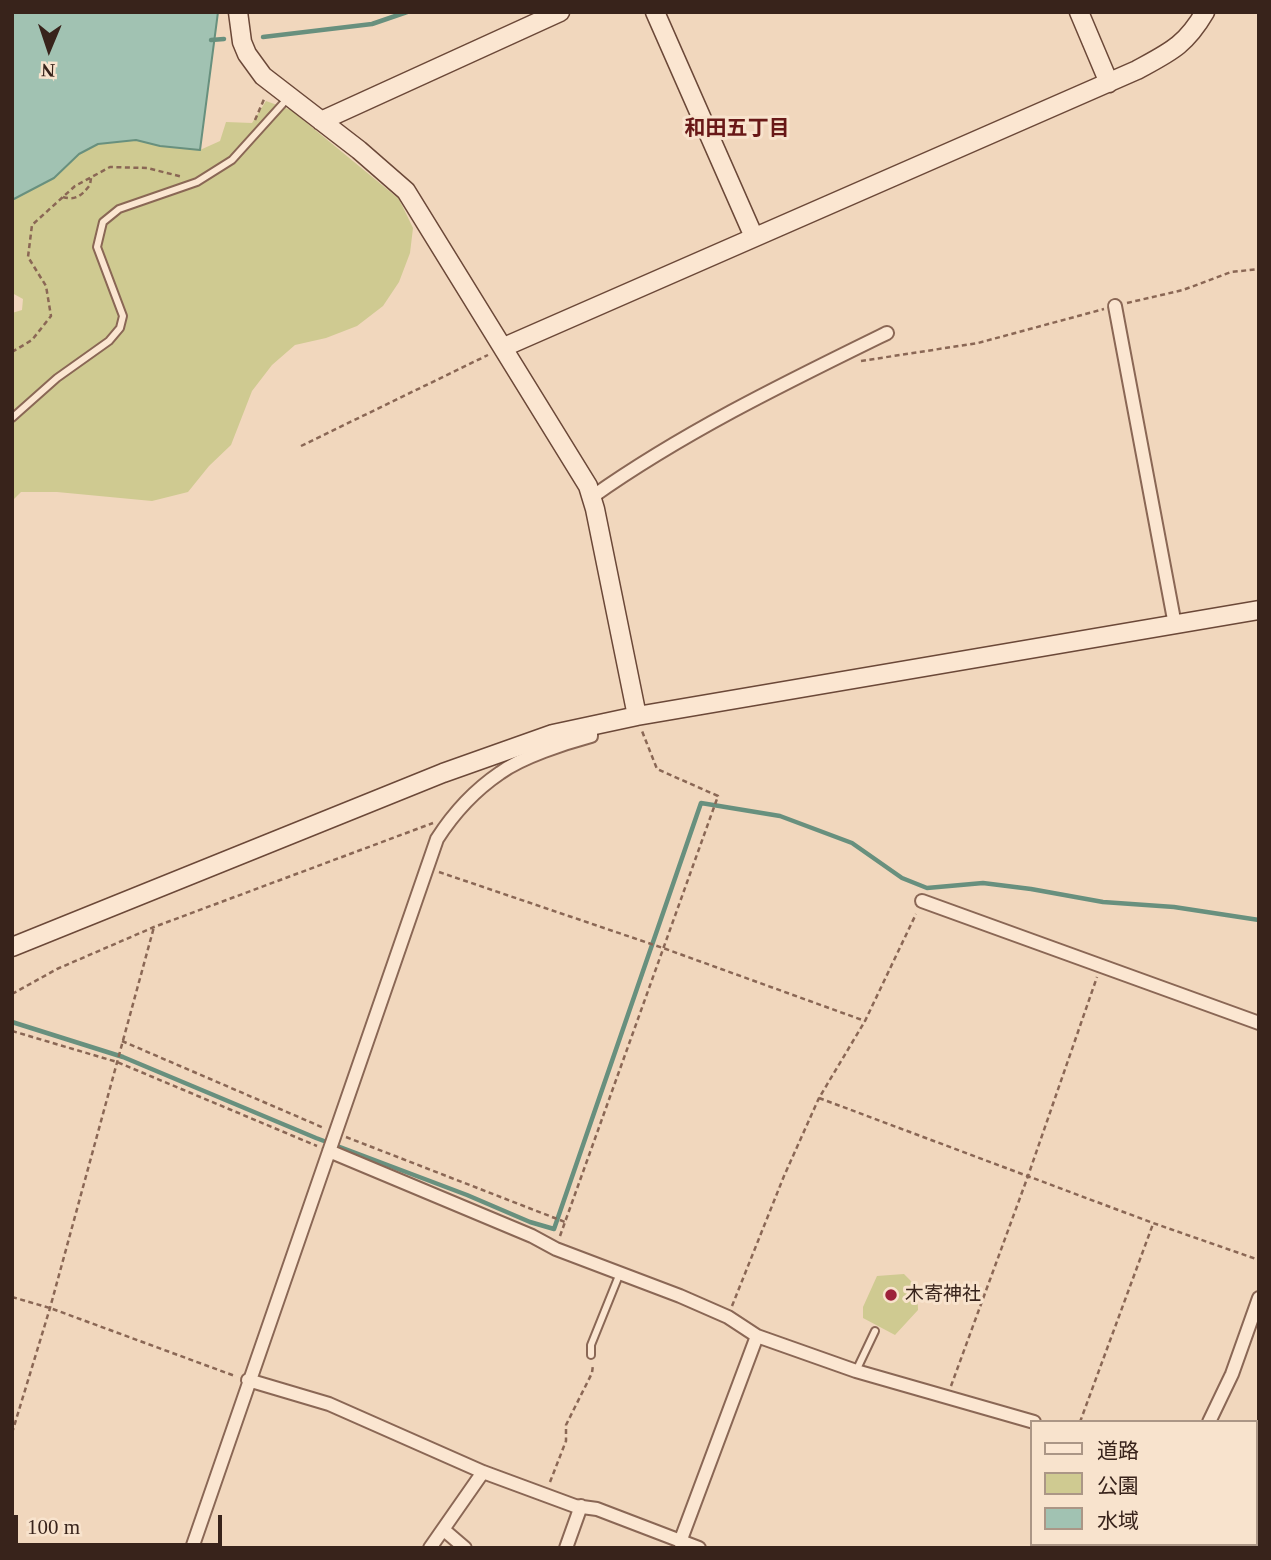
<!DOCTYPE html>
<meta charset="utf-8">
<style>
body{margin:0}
#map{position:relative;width:1271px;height:1560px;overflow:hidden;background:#f1d7bd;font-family:"Times New Roman","Noto Sans JP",serif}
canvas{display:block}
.frame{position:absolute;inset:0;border:14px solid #38231b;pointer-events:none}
.legend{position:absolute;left:1030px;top:1420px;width:228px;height:126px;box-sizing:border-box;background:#f8e3cd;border:2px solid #ab9686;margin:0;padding:9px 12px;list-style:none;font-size:21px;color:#38231b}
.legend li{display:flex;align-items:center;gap:14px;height:35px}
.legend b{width:35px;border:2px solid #ab9686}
.north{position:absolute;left:14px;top:14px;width:70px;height:70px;-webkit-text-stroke:5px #f8e3cd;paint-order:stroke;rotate:182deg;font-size:19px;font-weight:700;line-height:28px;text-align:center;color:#38231b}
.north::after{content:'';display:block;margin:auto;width:24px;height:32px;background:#38231b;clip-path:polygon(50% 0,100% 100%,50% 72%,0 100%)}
.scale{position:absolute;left:14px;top:1515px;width:208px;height:32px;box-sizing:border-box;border:4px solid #38231b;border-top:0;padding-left:9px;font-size:21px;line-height:24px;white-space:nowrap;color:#38231b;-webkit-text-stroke:5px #f8e3cd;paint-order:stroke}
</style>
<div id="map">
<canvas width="1271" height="1560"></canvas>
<div class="frame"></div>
<ul class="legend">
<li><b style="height:9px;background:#fbe6d1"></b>道路</li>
<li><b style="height:19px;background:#cfca91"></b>公園</li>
<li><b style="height:19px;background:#a1c2b2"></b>水域</li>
</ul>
<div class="north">N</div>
<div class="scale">100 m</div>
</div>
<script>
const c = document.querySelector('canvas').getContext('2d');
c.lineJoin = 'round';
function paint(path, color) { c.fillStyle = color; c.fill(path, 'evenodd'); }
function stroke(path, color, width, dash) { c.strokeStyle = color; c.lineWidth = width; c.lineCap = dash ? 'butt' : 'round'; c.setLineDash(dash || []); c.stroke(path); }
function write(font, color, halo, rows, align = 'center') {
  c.font = font + ' "Times New Roman","Noto Sans JP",serif'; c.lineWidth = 6; c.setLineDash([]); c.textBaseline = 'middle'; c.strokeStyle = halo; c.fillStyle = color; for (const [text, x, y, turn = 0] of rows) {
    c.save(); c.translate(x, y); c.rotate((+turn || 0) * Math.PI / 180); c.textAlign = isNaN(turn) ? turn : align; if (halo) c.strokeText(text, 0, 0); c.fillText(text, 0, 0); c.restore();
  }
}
const green = new Path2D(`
 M266 101 291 110 399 199 413 228 410 253 399 282 383 306 357 326 326 338 295 345 272 365 252 391 231 445 209 466 188 492 152 501 57 492H21L12 501V313L22 310 23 299 12 293V200L54 178 79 154 98 144 136 140 160 146 200 150 220 141 226 122 252 123Z
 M904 1274 917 1287 918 1310 895 1335 863 1318V1307L877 1276Z`);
const water = new Path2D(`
 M12 12H218L200 150 160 146 136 140 98 144 79 154 54 178 12 200Z`);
const stream = new Path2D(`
 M263 37 372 24 407 12
 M211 40 224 39
 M12 1022 123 1057 316 1138 467 1195 530 1222 554 1229 701 803 780 816 852 843 902 878 927 888 983 883 1031 889 1103 902 1174 907 1259 920`);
const path = new Path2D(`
 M255 120 265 97
 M63 197C76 201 82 195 90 185L91 178
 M1127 303 1183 290 1231 272 1259 269
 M12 352 32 340 51 316 46 286 28 257 32 225 75 186 110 167 147 168 183 177
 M861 361 978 343 1104 309
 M301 446 488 355
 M439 872 663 948 865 1021
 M12 994 57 969 154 927 433 823
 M12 1031 117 1062 317 1146
 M122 1041 324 1128
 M819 1098 1153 1223 1259 1260
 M346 1137 565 1222
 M560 1236 718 796 657 769 642 731
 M12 1297 50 1308 235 1376
 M732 1306 784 1176 819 1098 865 1021 916 914
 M951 1386 1028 1176 1097 977
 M1080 1422 1153 1224
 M12 1433 50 1308 154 927
 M550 1482 566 1441V1425L592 1373 593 1365`);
const lane = new Path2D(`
 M12 418 57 378 109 341 120 328 123 316 97 247 103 222 119 209 197 182 232 160 288 98
 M591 1355V1345L620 1273
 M856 1371 875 1331`);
const street = new Path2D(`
 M1115 306 1175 625
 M592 497C684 432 785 383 887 333
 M922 901 1259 1023
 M329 1151 532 1236 556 1249 680 1296 728 1317 757 1336 856 1371 1034 1422
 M248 1380 329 1404 483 1472 575 1506 597 1509 699 1548
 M1209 1422 1232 1374 1259 1298
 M444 1530 465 1548
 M680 1542 757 1336
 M192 1548 437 839C453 814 475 790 500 773 522 757 565 743 591 736V727
 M430 1548 483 1472
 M566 1548 581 1506
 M1150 1548 1152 1544`);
const secondary = new Path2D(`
 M238 12 242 42 247 54 263 76 359 150 406 191 588 486 595 509 637 716
 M655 12 754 237
 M1079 12 1109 83
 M321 121 560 12
 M504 347 1137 70C1170 52 1185 46 1205 12
 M12 947 443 773 553 734 637 716 1259 610`);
const markers = [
 [891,1295,7,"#9d213a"]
];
const poiNames = [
 ["木寄神社",905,1295]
];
const neighbourhoodNames = [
 ["和田五丁目",737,130]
];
paint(green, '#cfca91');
paint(water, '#a1c2b2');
stroke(water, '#68907e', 2);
stroke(stream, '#68907e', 4.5);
stroke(lane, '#8a6755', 10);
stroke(street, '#8a6755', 16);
stroke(secondary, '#6b4838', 21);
stroke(path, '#8a6755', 2.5, [5, 3.5]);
stroke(lane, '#fbe6d1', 6);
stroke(street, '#fbe6d1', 12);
stroke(secondary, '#fbe6d1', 18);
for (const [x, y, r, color] of markers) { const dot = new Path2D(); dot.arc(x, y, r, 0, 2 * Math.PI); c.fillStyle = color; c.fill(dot); stroke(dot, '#f8e3cd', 2.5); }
write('19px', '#38231b', '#f8e3cd', poiNames, 'left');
write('bold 21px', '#681817', '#f8e3cd', neighbourhoodNames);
</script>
